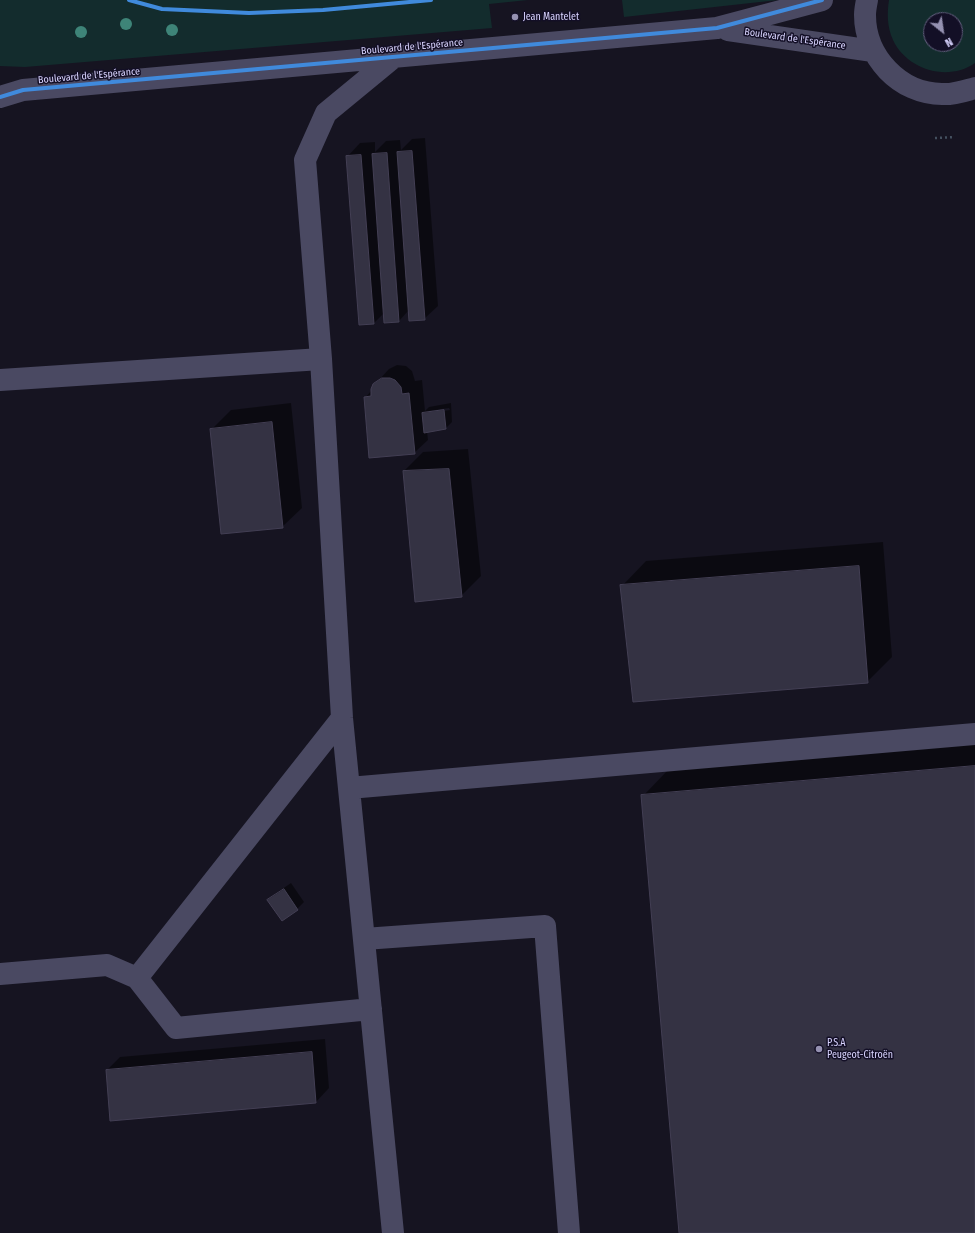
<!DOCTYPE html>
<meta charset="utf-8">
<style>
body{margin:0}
#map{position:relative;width:975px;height:1233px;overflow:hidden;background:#161421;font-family:"Fira Sans Condensed",sans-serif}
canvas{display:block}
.north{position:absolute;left:923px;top:12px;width:40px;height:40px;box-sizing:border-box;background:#130f26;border:1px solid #625e7d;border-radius:50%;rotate:150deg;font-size:11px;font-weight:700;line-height:16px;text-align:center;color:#d9d4ff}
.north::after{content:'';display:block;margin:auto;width:14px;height:18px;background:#9591b1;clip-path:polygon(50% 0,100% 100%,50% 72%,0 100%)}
</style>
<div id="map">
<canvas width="975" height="1233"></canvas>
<div class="north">N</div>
</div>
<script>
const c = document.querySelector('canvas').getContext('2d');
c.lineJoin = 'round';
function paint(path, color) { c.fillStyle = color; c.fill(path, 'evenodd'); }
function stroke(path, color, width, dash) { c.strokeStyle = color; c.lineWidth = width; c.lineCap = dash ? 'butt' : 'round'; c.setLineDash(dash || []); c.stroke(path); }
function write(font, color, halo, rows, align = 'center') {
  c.font = font + ' "Fira Sans Condensed",sans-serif'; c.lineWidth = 3; c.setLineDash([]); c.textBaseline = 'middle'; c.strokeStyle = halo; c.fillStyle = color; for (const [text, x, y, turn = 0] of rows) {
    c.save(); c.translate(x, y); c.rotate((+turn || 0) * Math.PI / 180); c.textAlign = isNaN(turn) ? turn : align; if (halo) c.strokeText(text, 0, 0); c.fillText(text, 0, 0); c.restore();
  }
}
const green = new Path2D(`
 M0 0H528L489 4 492 28 25 67 0 66Z
 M622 0H778L624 17Z
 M889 0H975V63C948 82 907 70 893 40 887 27 887 13 889 0ZM931 20H955V44H931Z`);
const shadow = new Path2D(`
 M425 138 438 306 424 319 409 310 399 321 384 313 374 323 347 157 360 143 375 142V152L386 141 400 140 401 150 412 139Z
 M397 365 406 366 412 371 415 381 422 380 425 411 429 407 451 403 452 422 446 428 427 431 428 440 414 453 365 398 372 390 376 383 389 369ZM449 408 450 410 429 413V411Z
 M291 403 302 508 282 527 211 430 231 410Z
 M468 449 481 576 461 596 404 471 423 452Z
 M883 542 892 657 867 682 622 586 646 561Z
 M975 744V1233H680L643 796 667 771Z
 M291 883 304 902 297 909 269 900 275 894Z
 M325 1039 329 1088 316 1102 107 1070 120 1057Z`);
const building = new Path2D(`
 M412 151 425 320 409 321 397 152Z
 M387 153 399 322 384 323 372 154Z
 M361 155 374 324 359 325 346 156Z
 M382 378H390L395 380 401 387 402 394 409 393 415 454 369 458 364 397 371 396V389L373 384Z
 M444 410 446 429 424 433 422 413Z
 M272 422 283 528 221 534 210 429Z
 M449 469 462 597 415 602 403 471Z
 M859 566 868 683 633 702 620 585Z
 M975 766V1233H679L641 795Z
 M284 889 298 910 282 921 267 900Z
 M312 1052 316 1103 110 1121 106 1070Z`);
const path = new Path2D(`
 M935 138 955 137`);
const minor = new Path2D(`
 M867 0C866 5 865 10 865 15 865 57 900 94 942 94 953 95 964 91 975 88
 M728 30 873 51
 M0 97 23 90 717 28 822 0
 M321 359 305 160 326 113 394 57
 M0 380 321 359 342 718 393 1233
 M349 788 975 734
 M364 939 545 926 569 1233
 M0 974 107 965 137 978 342 718
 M137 978 176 1028 371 1009`);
const cycleway = new Path2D(`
 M129 0 162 9 249 13 323 10 431 0
 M0 97 23 90 717 28 822 0`);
const trees = [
 [126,24],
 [172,30],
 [81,32]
];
const markers = [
 [515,17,4,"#9591b1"],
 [819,1049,4,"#9591b1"]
];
const poiNames = [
 ["Jean Mantelet",523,17],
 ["P.S.A",827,1043],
 ["Peugeot-Citroën",827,1055]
];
const streetNames = [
 ["Boulevard de l'Espérance",795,39,8],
 ["Boulevard de l'Espérance",412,47,-5],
 ["Boulevard de l'Espérance",89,76,-5]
];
paint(green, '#132c2d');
paint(shadow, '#0007');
paint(building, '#343243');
stroke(building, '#433f54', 1);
stroke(path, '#44505f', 2.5, [2, 3]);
stroke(minor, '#4a4962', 22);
stroke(cycleway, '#408adc', 4);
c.fillStyle = '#3e8478';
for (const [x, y] of trees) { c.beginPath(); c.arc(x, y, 6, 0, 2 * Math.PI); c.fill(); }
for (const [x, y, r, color] of markers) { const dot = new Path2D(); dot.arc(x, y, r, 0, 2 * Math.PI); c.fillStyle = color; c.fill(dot); stroke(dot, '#130f26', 1.5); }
write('10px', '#d9d4ff', '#130f26', poiNames, 'left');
write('10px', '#d9d4ff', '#130f26', streetNames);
</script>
